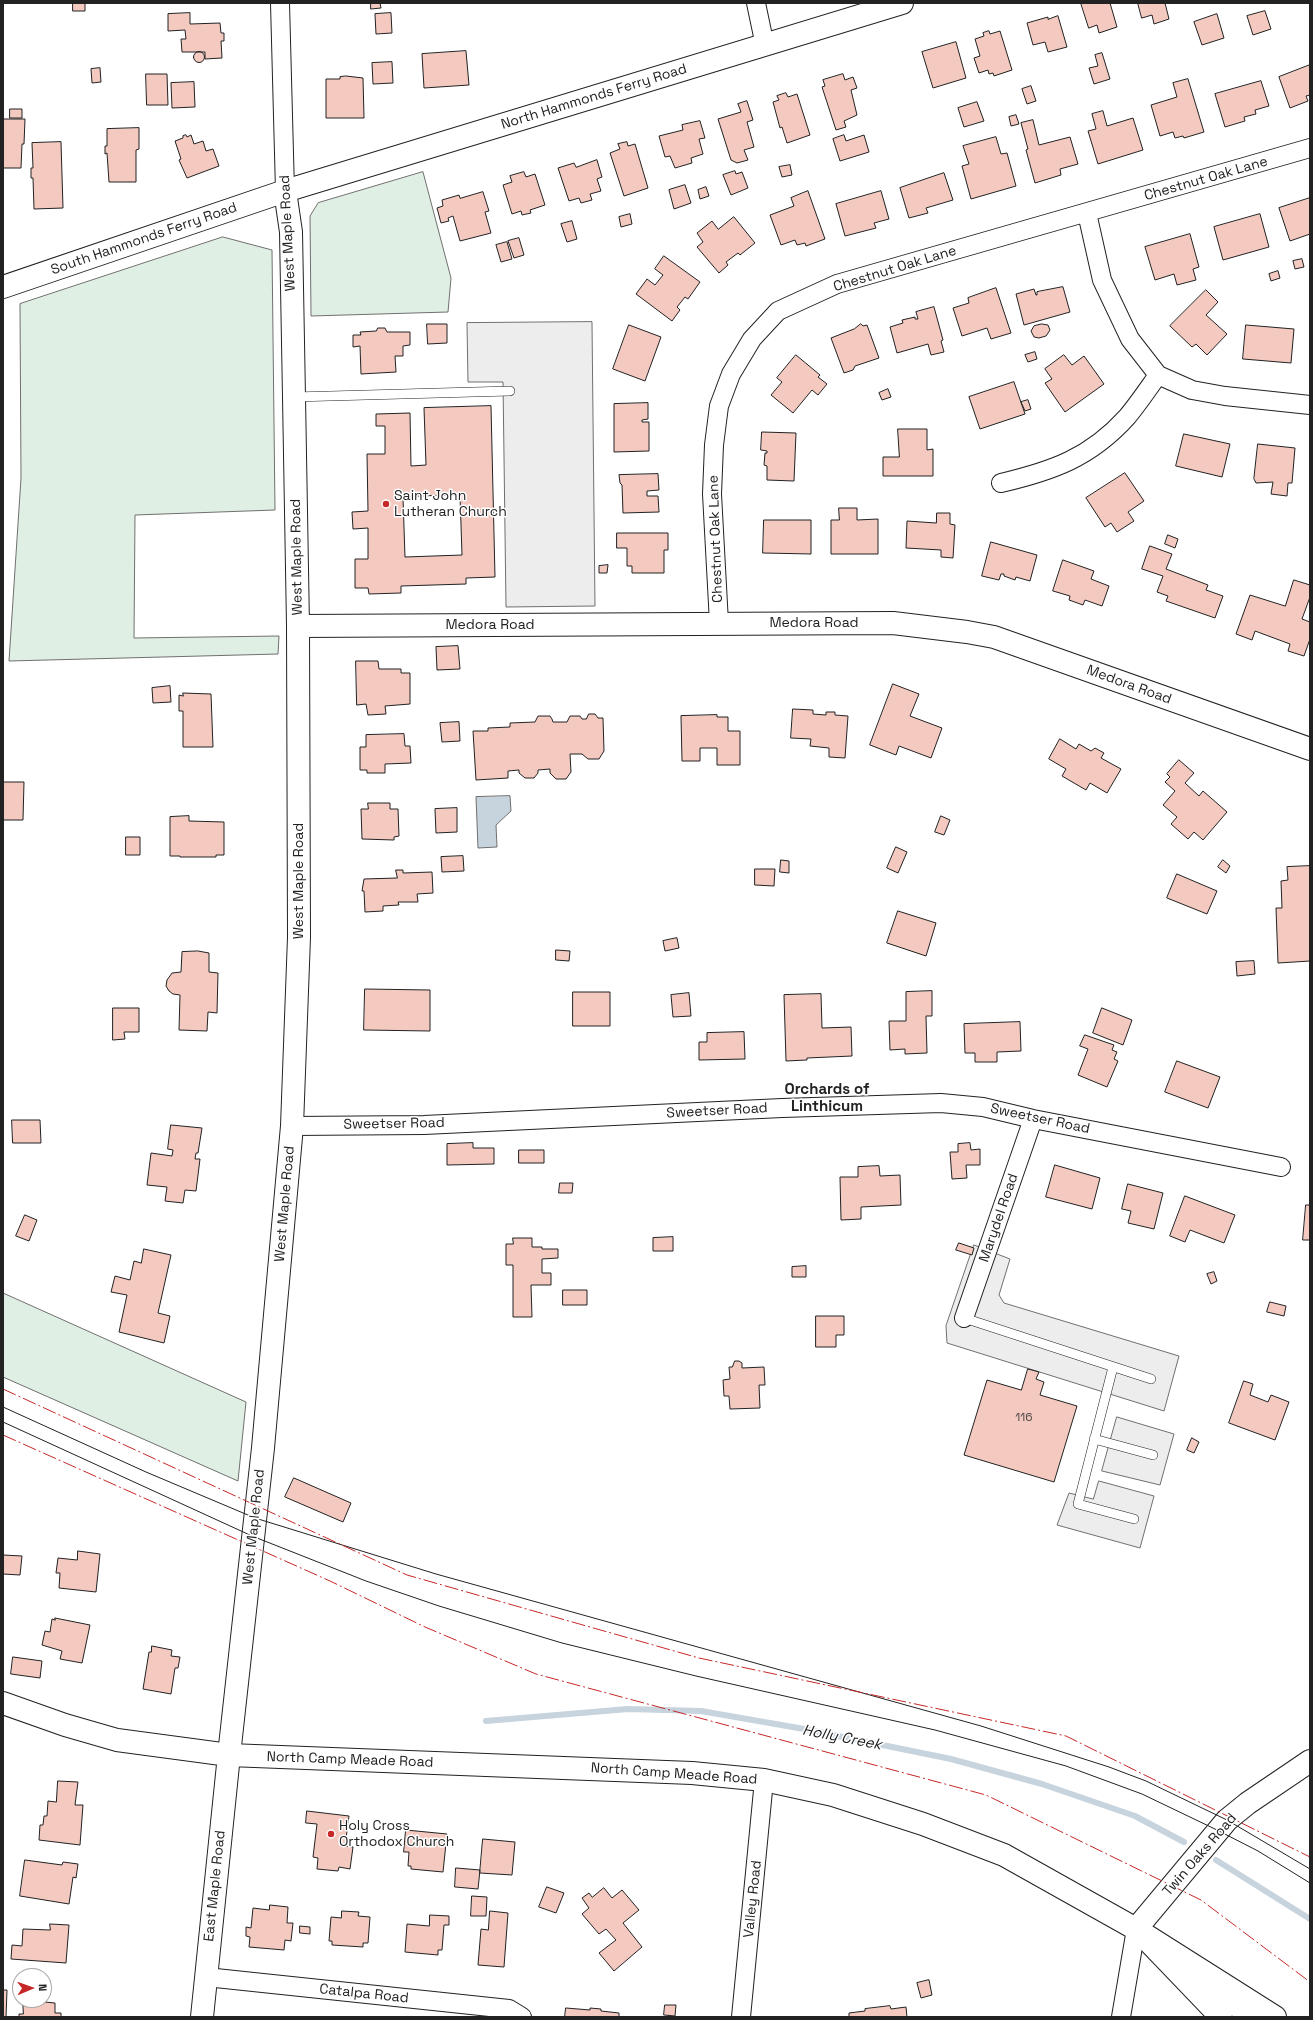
<!DOCTYPE html>
<style>
body{margin:0}
#map{position:relative;width:1313px;height:2020px;overflow:hidden;background:#fff;font-family:"Space Grotesk",sans-serif}
canvas{display:block}
.frame{position:absolute;inset:0;border:4px solid #222;pointer-events:none}
.north{position:absolute;left:12px;top:1968px;width:40px;height:40px;box-sizing:border-box;background:#fff;border:1px solid #a7a7a7;border-radius:50%;rotate:88deg;font-size:11px;font-weight:700;line-height:16px;text-align:center;color:#222}
.north::after{content:'';display:block;margin:auto;width:14px;height:18px;background:#c62828;clip-path:polygon(50% 0,100% 100%,50% 72%,0 100%)}
</style>
<div id="map">
<canvas width="1313" height="2020"></canvas>
<div class="frame"></div>
<div class="north">N</div>
</div>
<script>
const c = document.querySelector('canvas').getContext('2d');
c.lineJoin = 'round';
function paint(path, color) { c.fillStyle = color; c.fill(path, 'evenodd'); }
function stroke(path, color, width, dash) { c.strokeStyle = color; c.lineWidth = width; c.lineCap = dash ? 'butt' : 'round'; c.setLineDash(dash || []); c.stroke(path); }
function write(font, color, halo, rows, align = 'center') {
  c.font = font + ' "Space Grotesk",sans-serif'; c.lineWidth = 3; c.setLineDash([]); c.textBaseline = 'middle'; c.strokeStyle = halo; c.fillStyle = color; for (const [text, x, y, turn = 0] of rows) {
    c.save(); c.translate(x, y); c.rotate((+turn || 0) * Math.PI / 180); c.textAlign = isNaN(turn) ? turn : align; if (halo) c.strokeText(text, 0, 0); c.fillText(text, 0, 0); c.restore();
  }
}
const green = new Path2D(`
 M423 172 451 278 448 312 311 316 310 216 318 203Z
 M223 237 272 250 275 510 135 515 134 638 279 636 278 654 9 661 21 478 20 304Z
 M3 1293 246 1402 238 1481 3 1377Z`);
const parking = new Path2D(`
 M592 322 595 606 506 607 503 382H468L467 323Z
 M974 1245 1010 1259 999 1295 1004 1303 1179 1356 1164 1411 947 1343 946 1326Z
 M1117 1417 1174 1434 1160 1485 1102 1471Z
 M1099 1481 1154 1496 1140 1548 1057 1525 1069 1493 1093 1499Z`);
const water = new Path2D(`
 M510 796 511 811 496 825 497 847 478 848 476 797Z`);
const stream = new Path2D(`
 M486 1721 628 1709 701 1711 804 1729 951 1759 1042 1784 1135 1816 1184 1842
 M1216 1860 1310 1919`);
const building = new Path2D(`
 M73 3H85V11H73Z
 M371 3H380L381 8 371 9Z
 M1081 3H1110L1117 27 1099 33 1097 25 1089 28Z
 M1138 3H1165L1169 19 1154 24 1152 15 1142 18Z
 M1265 11 1271 29 1253 35 1247 16Z
 M190 13V24L220 23 221 33H224V41H221L222 58 205 59V52H182L181 39H186L185 30 168 31V14Z
 M391 13 392 33 376 34 375 14Z
 M1217 14 1224 38 1202 45 1194 22Z
 M1058 16 1067 47 1048 52 1045 42 1033 45 1027 23 1048 17V19Z
 M989 31 990 34 1000 31 1012 70 994 76 993 73 989 74 988 70 979 73 974 58 980 56 975 39 984 36 983 33Z
 M956 42 966 78 933 88 922 52Z
 M466 51 469 85 424 88 422 54Z
 M193.5 57a5.5 5.5 0 1 1 11 0a5.5 5.5 0 1 1-11 0Z
 M1102 53 1110 79 1094 84 1089 68 1098 66 1095 55Z
 M392 62 393 83 373 84 372 63Z
 M1310 65V95L1306 96 1308 101 1290 108 1279 77Z
 M100 68 101 82 92 83 91 69Z
 M146 74H167L168 105H147Z
 M843 74 845 80 853 77 857 88 851 90 857 115 844 121 846 127 836 130 822 87 825 86 823 80Z
 M346 76 363 78 364 118H326V79H340V77Z
 M1188 79 1204 132 1184 138 1183 136 1175 138 1173 132 1160 136 1151 105 1177 97 1173 83Z
 M1261 81 1269 106 1255 110 1256 114 1244 117 1245 121 1225 127 1215 94Z
 M194 82 195 107 172 108 171 83Z
 M1031 86 1036 101 1027 104 1022 89Z
 M786 93 788 97 797 94 810 135 787 143 782 127 780 128 773 102 779 100 777 96Z
 M747 101 753 120 747 122 754 147 744 150 748 160 737 163 731 160 718 119 741 112 738 104Z
 M977 102 984 121 964 127 958 108Z
 M10 109H22V118H10Z
 M1103 111 1107 126 1133 118 1143 150 1098 164 1088 131 1096 129 1092 114Z
 M1016 115 1019 124 1011 126 1009 117Z
 M3 119H25L24 144H22L21 168H3Z
 M1033 120 1039 145 1070 137 1078 164 1060 169 1061 175 1035 183 1026 150 1028 149 1021 123Z
 M700 121 705 138 699 139 703 154 691 158 692 163 675 168 670 156 665 157 659 136 683 130 682 125Z
 M139 128V149L136 150V182H109L107 153 105 154V146H107V129Z
 M186 135 187 137 191 135 194 144 203 141 206 151 213 149 219 166 187 178 179 160 181 159 175 141 183 138V136Z
 M844 135 846 141 864 135 869 152 840 161 833 139Z
 M996 137 1001 154 1007 153 1016 186 971 199 962 166 969 164 963 146Z
 M61 142 63 208 34 209 33 178H31V168H33L32 143Z
 M627 142 628 146 635 144 648 188 624 196 610 153 620 149 618 144Z
 M597 160 602 177 597 179 601 191 590 194 592 200 581 203 579 198 569 201 558 168 574 163 576 167Z
 M790 165 792 175 782 177 779 167Z
 M735 171 736 174 742 172 748 188 731 195 723 175Z
 M524 172 526 177 535 174 545 205 530 210 531 213 522 215 521 211 512 214 503 185 512 182 510 176Z
 M944 173 953 200 926 208 928 213 909 218 900 188Z
 M685 185 691 203 674 209 669 190Z
 M706 187 709 196 700 199 698 190Z
 M808 191 825 239 806 246 805 243 797 245 795 240 781 245 770 215 794 206 791 198Z
 M881 191 889 219 874 223 876 228 845 236 836 204Z
 M483 192 489 211 485 212 491 233 460 241 453 216 448 218 449 221 441 223 437 208 443 206 442 200 459 195 460 198Z
 M1310 198V234L1290 241 1279 208Z
 M630 214 632 224 621 227 619 217Z
 M1260 214 1269 247 1223 260 1214 227Z
 M734 217 755 243 740 255 738 253 726 262 728 265 719 273 697 247 703 242 697 233 712 221 718 229Z
 M572 221 577 239 567 242 561 224Z
 M1190 234 1199 267 1193 269 1196 280 1177 285 1174 274 1155 280 1145 247Z
 M519 238 524 255 514 258 508 241Z
 M507 242 512 259 501 262 496 245Z
 M664 256 700 282 688 299 685 297 677 307 680 310 672 321 636 294 647 279 655 285 663 275 655 269Z
 M1302 259 1304 267 1295 269 1293 261Z
 M1278 271 1280 278 1271 281 1269 274Z
 M1063 287 1070 312 1024 325 1016 294 1034 289 1036 295H1037V292Z
 M996 288 1011 333 991 339 987 328 962 336 953 308 969 303 968 298Z
 M1206 290 1218 302 1206 315 1227 334 1207 355 1196 344 1192 347 1170 326Z
 M934 307 943 340 941 341 944 352 931 355 928 344 897 353 890 327 903 323 902 320 915 317V319H918L916 312Z
 M427 324H447V343L428 344Z
 M861 324 863 326 867 325 879 358 855 366 853 370 844 373 831 338 854 329Z
 M1042 324 1048 325 1050 330 1046 336 1039 338 1034 337 1031 331 1034 326Z
 M629 325 661 337 645 381 613 369Z
 M1246 325 1294 329 1291 363 1243 359Z
 M378 328H385L387 332H410V345L403 346V356H395L396 372 361 374 360 346 353 347V335H361L360 332 376 331Z
 M1035 352 1037 359 1028 362 1025 355Z
 M796 355 820 375 818 377 827 384 818 395 812 390 793 413 771 395 782 382 777 378Z
 M1064 355 1072 365 1084 356 1104 384 1065 412 1045 383 1052 379 1045 369Z
 M1014 382 1025 414 980 429 969 397Z
 M888 389 891 397 882 400 879 393Z
 M1028 400 1031 409 1025 411 1021 402Z
 M648 403V419L642 420V422H649V451L614 452V404Z
 M491 406 495 577 466 578V584L401 586V593L369 594 368 588H355V559H368V528L353 529 352 512 368 511 367 454H385V426H376V414L410 413 411 466 426 465 424 408ZM460 495 462 555 405 557 403 497Z
 M898 429H927V450L933 449V476H883V457H899Z
 M762 432 796 433 794 481 767 480V466L764 465 765 453H767V451L761 450Z
 M1184 434 1230 444 1222 477 1176 466Z
 M1258 444 1295 448 1292 483H1288L1287 496 1271 494 1273 482 1256 483 1254 479Z
 M1125 473 1144 501 1128 512 1134 521 1117 532 1111 523 1105 527 1086 498Z
 M658 474 659 490 647 491V496H658L659 512 623 513 622 485 620 483 619 475Z
 M839 508H857V520L878 519V554H831V520H839Z
 M937 513H950V524L955 525 953 558 941 557V550L906 548 907 521 936 523Z
 M764 520H811V554L763 553Z
 M617 533H668V550H664V573H632V566H627V548H617Z
 M1168 535 1178 539 1175 548 1165 544Z
 M991 542 1037 555 1030 581 1016 577 1015 580 1004 576V574H1001L999 580 982 576Z
 M1150 546 1172 554 1166 569 1208 585 1206 590 1223 596 1215 618 1166 601 1168 596 1157 592 1163 576 1142 569Z
 M1063 560 1094 571 1091 579 1109 586 1102 606 1085 600 1083 605 1069 600 1070 596 1053 591Z
 M608 565 607 573H599V566Z
 M1294 580 1310 585V597L1302 619 1310 622V639L1304 656 1288 651 1290 644 1255 631 1252 640 1236 634 1250 595 1285 606Z
 M458 646 460 669 437 670 436 647Z
 M356 661H378L379 669H401V673H410V704L385 706 386 714 368 715 366 704 357 705Z
 M893 684 919 694 910 716 942 728 931 758 899 746 896 755 870 745Z
 M170 686 171 702 153 703 152 688Z
 M183 693 211 694 213 747H183V711H179V695L183 696Z
 M793 709 813 710V714L826 715V712H835V715L848 716 845 758 829 757V748L810 746 811 739 791 738Z
 M589 714H595L598 718H603L604 751 599 759H588L582 754H570L571 772 566 779H556L550 773V769L538 770V773L534 778H525L519 773V770L508 771V778L476 780 473 731H488V728L510 727V723L535 722 538 716H550L552 719 553 722H567L570 716H580L582 719H586Z
 M717 715V717H728V731H740V765H717V748H700V761H682L681 716Z
 M459 722 460 741 442 742 440 723Z
 M404 734 405 746H410L411 763 385 764V773H367V770H360V747H366V735Z
 M1060 739 1076 749 1079 744 1091 751 1095 748 1104 753 1101 758 1121 769 1107 793 1090 783 1086 790 1062 776 1066 769 1049 759Z
 M1179 760 1194 773 1185 783 1199 796 1203 791 1227 812 1203 840 1194 832 1188 839 1171 824 1177 817 1163 805 1175 791 1165 782 1170 777 1167 774Z
 M3 782H24L23 820H3Z
 M368 803H390V809H398L399 836 394 837V840L362 839 361 809H368Z
 M457 808V832L436 833 435 809Z
 M189 816V821L224 822V855H216V857H180V856H170V817Z
 M941 816 950 820 944 835 935 832Z
 M126 837H140V855H126Z
 M896 847 907 852 898 873 887 868Z
 M463 856 464 871 442 872 441 857Z
 M781 860 789 861V873L780 872Z
 M1223 860 1230 866 1226 873 1218 867Z
 M1310 866V961L1278 963 1276 908H1282L1281 881 1288 880 1287 867Z
 M755 869H775L774 886 755 885Z
 M396 870H403V873L432 872 433 893 417 894 418 902H398L399 905 383 906V911L365 912 364 891H362L364 879 397 878Z
 M1177 874 1217 891 1207 914 1167 898Z
 M898 911 936 923 926 956 887 943Z
 M677 938 679 948 665 951 663 941Z
 M556 950 570 951 569 961 556 960Z
 M198 951 209 953V972L218 973 217 1013 208 1012 207 1031 179 1030 180 995 173 994 169 991 166 986 167 980 172 973 181 972 182 952Z
 M1254 961 1255 974 1237 976 1236 962Z
 M365 989 430 990V1031L364 1030Z
 M932 991V1016H926L927 1053 905 1054V1049L890 1050 889 1021H906V992Z
 M573 992H610V1026H573Z
 M689 993 691 1016 673 1017 671 995Z
 M821 994 822 1028 851 1027 852 1056 807 1058V1060L786 1061 784 995Z
 M113 1008H139V1032H124L125 1039 113 1040Z
 M1102 1008 1132 1020 1123 1045 1093 1033Z
 M1020 1022 1021 1051 997 1052V1062H975V1053H965L964 1024Z
 M744 1032 745 1059 699 1060V1042H707V1033Z
 M1085 1035 1114 1045 1112 1050 1117 1052 1114 1059 1118 1061 1107 1087 1078 1075 1088 1049 1080 1046Z
 M1177 1061 1220 1077 1208 1108 1165 1092Z
 M12 1120H40L41 1143H13Z
 M171 1125 202 1128 198 1153H196L195 1159H200L196 1191 185 1190 183 1203 165 1201 167 1187 147 1185 151 1153 172 1156 173 1150 168 1149Z
 M473 1143V1148H494V1164L447 1165V1144Z
 M970 1143 971 1150 980 1149V1165H966L967 1178 952 1179 950 1152H958V1144Z
 M519 1150H544V1163H519Z
 M1055 1165 1100 1178 1092 1209 1046 1197Z
 M879 1166 880 1176 900 1175 901 1205 861 1207V1219L841 1220 840 1177H858V1167Z
 M560 1183H573L572 1193H559Z
 M1128 1184 1163 1193 1154 1229 1128 1223 1131 1211 1122 1209Z
 M1185 1196 1235 1215 1224 1243 1190 1230 1185 1242 1170 1236Z
 M1306 1205H1310V1240H1303Z
 M25 1215 37 1220 29 1241 16 1236Z
 M673 1237V1251H653V1238Z
 M513 1238H532V1247H542V1249H558V1258L542 1259V1273H551V1285H531L532 1317H513V1265H506V1244H513Z
 M959 1243 974 1248 972 1255 956 1250Z
 M144 1249 171 1255 158 1313 170 1316 164 1343 119 1332 127 1295 111 1292 115 1276 130 1280 134 1261 141 1263Z
 M806 1266V1277H792V1267Z
 M1214 1272 1217 1281 1211 1284 1207 1274Z
 M563 1290H587V1305H563Z
 M1270 1302 1286 1306 1284 1316 1267 1312Z
 M816 1316H844V1335H836V1347H816Z
 M735 1361H739L742 1363V1368L764 1367 765 1385H759L760 1408 730 1409 729 1396H724L723 1380 730 1379 729 1367H732Z
 M1028 1369 1039 1372 1036 1379 1044 1382 1040 1395 1077 1406 1054 1482 964 1455 987 1380 1021 1390Z
 M1244 1381 1253 1384 1250 1395 1268 1402 1271 1395 1289 1402 1275 1440 1229 1423Z
 M1192 1438 1199 1442 1194 1453 1187 1450Z
 M294 1478 351 1503 343 1522 285 1497Z
 M78 1551 100 1554 96 1592 59 1588 60 1573H56L58 1558 77 1560Z
 M3 1555 22 1556 20 1575 3 1574Z
 M55 1618 90 1625 82 1663 60 1659 62 1651 42 1645 45 1631 50 1632 52 1619 55 1620Z
 M152 1646 172 1650 171 1656 180 1657 178 1668H175L171 1694 143 1689 149 1652H151Z
 M13 1657 42 1661 40 1678 11 1674Z
 M58 1781 78 1782 75 1805H83L80 1845 39 1840 40 1825H43L44 1816H47L48 1801 56 1802Z
 M307 1811 349 1816 345 1846 353 1847 350 1869 339 1867 338 1871 317 1869 318 1858 313 1857 317 1824 306 1823Z
 M406 1830 447 1834 443 1872 411 1869V1866H408L409 1852H404Z
 M483 1839 515 1842 512 1875 480 1873Z
 M25 1860 62 1865 63 1862 78 1864 76 1878 73 1877 69 1904 20 1896Z
 M456 1868 480 1870 478 1889 455 1887Z
 M547 1887 564 1893 556 1913 539 1907Z
 M604 1888 612 1898 622 1890 639 1910 623 1923 642 1947 614 1971 599 1953 616 1940 606 1929 599 1934 582 1914 589 1908 582 1898 589 1893 592 1897Z
 M472 1896 487 1897 486 1916H471Z
 M270 1905 288 1907 287 1923H293L291 1941 285 1940 284 1950 249 1947 250 1937 246 1936V1927L251 1928 253 1908 269 1910Z
 M342 1911 359 1912 358 1916 370 1917 368 1943H363V1947L332 1945V1941H329L331 1917 341 1918Z
 M490 1911 508 1913 504 1967 478 1965 481 1929 488 1930Z
 M430 1915 449 1916V1925H444L442 1950H438V1955L405 1952 407 1924 429 1926Z
 M50 1924 69 1925 66 1963 11 1959 12 1945 22 1946 23 1929 50 1930Z
 M300 1926 310 1927V1934L300 1933Z
 M929 1980 932 1995 921 1998 917 1983Z
 M3 1990H7L6 2017H3Z
 M23 2000 55 2003V2013H61V2017H19V2014H23Z
 M665 2005H676L675 2016 664 2015Z
 M890 2006 891 2009 906 2007 907 2017H849V2013L865 2011V2009Z
 M566 2008 590 2010V2008L601 2009V2011L619 2013V2017H565Z`);
const service = new Path2D(`
 M294 397 510 391
 M964 1318 1151 1379
 M1113 1367 1078 1504 1134 1519
 M1094 1439 1153 1455`);
const minor = new Path2D(`
 M280 3 285 191
 M756 3 765 46
 M1087 213 1102 280 1130 339 1158 375 1192 390 1225 396 1310 405
 M1001 483C1052 471 1090 458 1127 417 1138 404 1148 389 1158 375
 M719 623 712 494 714 445 719 406 731 374 752 339 778 311 837 284 1310 148
 M292 1126 424 1125 782 1108 941 1103 983 1107 1033 1119 1281 1167
 M964 1318 1033 1119
 M206 1977 509 2009 522 2017
 M741 2017 764 1780
 M1121 2017 1136 1929`);
const tertiary = new Path2D(`
 M3 287 285 191 902 3
 M298 626 893 623 967 632 994 637 1310 749
 M229 1755 263 1448 292 1126 299 937 298 626 294 397 291 232 285 191
 M1136 1929 1227 1820 1248 1803 1310 1761`);
const secondary = new Path2D(`
 M3 1703 65 1725 117 1740 229 1755 692 1773 764 1780 833 1795 923 1824 1004 1855 1136 1929 1151 1940
 M1148 1941 1221 2017
 M1217 1990 1252 2017
 M202 2017 229 1755`);
const motorway = new Path2D(`
 M1136 1929 1275 2017`);
const tram = new Path2D(`
 M3 1407 146 1472 255 1518 436 1574 981 1726 1109 1767 1146 1781 1227 1820 1310 1869
 M3 1422 252 1536 366 1581 439 1606 562 1643 696 1676 935 1730 1066 1766 1142 1794 1217 1830 1258 1851 1310 1883`);
const power = new Path2D(`
 M3 1389 407 1575 699 1658 1066 1736 1310 1857
 M3 1435 330 1581 425 1627 536 1674 986 1795 1201 1900 1310 1982`);
const markers = [
 [386,504,4,"#c62828"],
 [331,1834,4,"#c62828"]
];
const numberNames = [
 ["116",1024,1418]
];
const streetNames = [
 ["North Hammonds Ferry Road",594,97,-17],
 ["Chestnut Oak Lane",1206,179,-16],
 ["West Maple Road",288,233,-93],
 ["South Hammonds Ferry Road",144,239,-19],
 ["Chestnut Oak Lane",895,269,-17],
 ["Chestnut Oak Lane",716,539,-92],
 ["West Maple Road",297,557,-91],
 ["Medora Road",814,623],
 ["Medora Road",490,625],
 ["Medora Road",1129,685,20],
 ["West Maple Road",299,881,-90],
 ["Sweetser Road",717,1111,-3],
 ["Sweetser Road",1040,1119,12],
 ["Sweetser Road",394,1124,-1],
 ["West Maple Road",285,1204,-85],
 ["Marydel Road",999,1218,-71],
 ["West Maple Road",254,1527,-84],
 ["North Camp Meade Road",350,1760,2],
 ["North Camp Meade Road",674,1774,4],
 ["Twin Oaks Road",1200,1855,-49],
 ["East Maple Road",215,1886,-84],
 ["Valley Road",753,1899,-84],
 ["Catalpa Road",364,1994,6]
];
const poiNames = [
 ["Saint John",394,496],
 ["Lutheran Church",394,512],
 ["Holy Cross",339,1826],
 ["Orthodox Church",339,1842]
];
const neighbourhoodNames = [
 ["Orchards of",827,1090],
 ["Linthicum",827,1107]
];
const waterNames = [
 ["Holly Creek",842,1738,11]
];
paint(green, '#e0efe3');
stroke(green, '#6f6f6f', 1);
paint(parking, '#ededed');
stroke(parking, '#6f6f6f', 1);
paint(water, '#c7d3dd');
stroke(water, '#6f6f6f', 1);
stroke(stream, '#c7d3dd', 6);
paint(building, '#f3c9c0');
stroke(building, '#222', 1);
stroke(service, '#222', 10);
stroke(minor, '#222', 20);
stroke(tertiary, '#222', 24);
stroke(secondary, '#222', 24);
stroke(motorway, '#222', 24);
stroke(service, '#fff', 9);
stroke(minor, '#fff', 18);
stroke(tertiary, '#fff', 22);
stroke(secondary, '#fff', 22);
stroke(motorway, '#fff', 22);
stroke(tram, '#222', 1);
stroke(power, '#c62828', 1, [14, 3, 2, 3]);
for (const [x, y, r, color] of markers) { const dot = new Path2D(); dot.arc(x, y, r, 0, 2 * Math.PI); c.fillStyle = color; c.fill(dot); stroke(dot, '#fff', 1.5); }
write('12px', '#564c4a', null, numberNames);
write('14px', '#222', '#fff', streetNames);
write('14px', '#222', '#fff', poiNames, 'left');
write('bold 15px', '#222', '#fff', neighbourhoodNames);
write('italic 15px', '#222', '#fff', waterNames);
</script>
